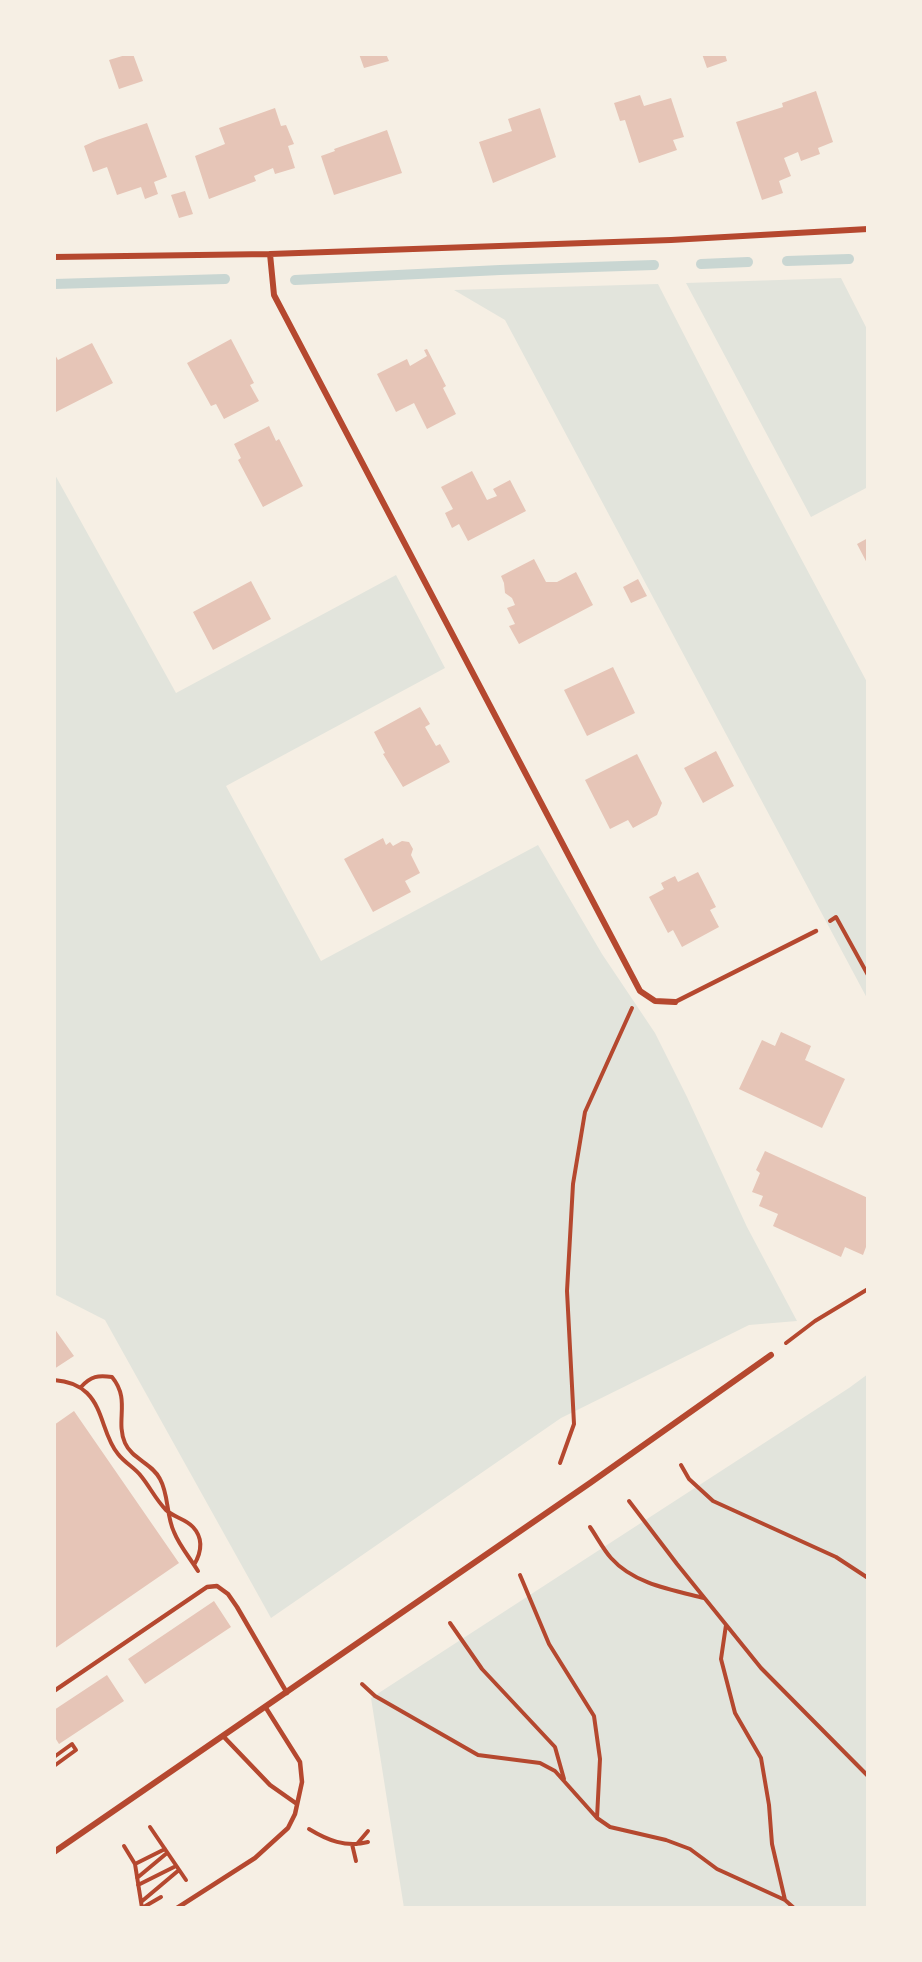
<!DOCTYPE html>
<style>
body{margin:0}
#map{position:relative;width:922px;height:1962px;overflow:hidden;background:#f6efe4;font-family:Cabin,sans-serif}
canvas{display:block}
.frame{position:absolute;inset:0;border:56px solid #f6efe4;pointer-events:none}
</style>
<div id="map">
<canvas width="922" height="1962"></canvas>
<div class="frame"></div>
</div>
<script>
const c = document.querySelector('canvas').getContext('2d');
c.lineJoin = 'round';
function paint(path, color) { c.fillStyle = color; c.fill(path, 'evenodd'); }
function stroke(path, color, width, dash) { c.strokeStyle = color; c.lineWidth = width; c.lineCap = dash ? 'butt' : 'round'; c.setLineDash(dash || []); c.stroke(path); }
const green = new Path2D(`
 M841 278 868 331V487L811 517 686 283Z
 M658 284 749 461 868 684V1000L505 320 454 290Z
 M54 473 176 693 396 575 445 668 226 786 321 961 538 845 602 954 655 1033 687 1097 747 1227 797 1321 749 1325 561 1418 271 1618 105 1320 54 1294Z
 M868 1374V1908H404L371 1698 849 1388Z`);
const stream = new Path2D(`
 M787 261 849 259
 M701 264 748 262
 M295 280 500 270 654 265
 M54 284 225 279`);
const building = new Path2D(`
 M129 54H133L143 81 119 89 109 60Z
 M359 54H386L389 61 364 68Z
 M702 54H725L727 61 707 68Z
 M816 91 833 142 818 148 820 154 801 161 798 152 784 158 791 176 779 181 783 193 762 200 736 122 783 107 782 103Z
 M640 95 644 106 671 98 684 137 673 140 677 150 639 163 625 120 620 121 614 103Z
 M275 108 281 126 286 125 294 144 288 146 295 168 275 174 273 168 254 176 256 181 209 199 195 156 225 144 219 128Z
 M540 108 556 157 493 183 479 142 512 131 508 119Z
 M147 123 167 177 154 182 158 194 145 199 141 187 117 195 107 167 93 172 84 146 97 140Z
 M387 130 402 173 334 195 321 156 335 151 334 149Z
 M185 191 193 214 179 218 171 195Z
 M231 339 254 383 250 385 259 401 224 419 216 404 211 406 187 363Z
 M92 343 113 383 54 413V353L58 360Z
 M427 349 446 386 443 388 456 414 427 429 414 403 396 412 377 374 407 359 410 366 427 356 424 350Z
 M269 426 276 441 279 439 303 486 263 507 238 460 241 458 234 444Z
 M472 471 487 500 497 496 493 489 510 480 526 511 468 541 459 524 452 528 445 513 453 509 441 487Z
 M868 538V565L857 544Z
 M534 559 546 582H557L576 572 593 605 519 644 509 626 515 624 507 608 515 605 512 598 505 593 504 583 501 576Z
 M638 579 647 596 631 603 623 587Z
 M251 581 271 619 213 650 193 612Z
 M613 667 635 713 587 736 564 690Z
 M420 707 430 724 425 727 436 746 440 744 450 762 403 787 383 754 385 753 374 732Z
 M716 751 734 786 703 803 684 768Z
 M637 754 662 803 657 815 633 828 628 820 610 829 585 780Z
 M383 838 386 845 390 842 393 846 402 841 409 842 413 849 411 855 420 873 405 881 411 892 373 912 344 859Z
 M698 872 716 907 710 910 719 927 682 947 673 930 668 933 649 897 664 889 661 883 675 876 678 882Z
 M781 1032 811 1046 805 1060 845 1079 822 1128 739 1089 762 1040 775 1046Z
 M765 1151 868 1198V1248L866 1247 863 1255 845 1247 841 1257 773 1226 778 1214 759 1206 763 1196 752 1192 760 1173 756 1170Z
 M54 1328 74 1356 54 1369Z
 M74 1411 179 1563 54 1649V1425Z
 M214 1601 231 1627 145 1684 128 1659Z
 M107 1675 124 1701 59 1744 54 1736V1710Z`);
const path = new Path2D(`
 M830 921 836 917 868 975
 M786 1343 815 1321 868 1289
 M54 1380C67 1381 78 1384 87 1393 104 1410 103 1436 118 1454 125 1463 135 1468 141 1476 150 1487 156 1500 166 1510 173 1517 186 1519 193 1527 204 1539 201 1553 194 1565
 M81 1387C91 1376 98 1375 112 1377 131 1400 115 1420 125 1443 132 1459 152 1463 160 1479 169 1495 166 1515 174 1532 179 1545 190 1558 198 1571
 M560 1463 574 1424 567 1291 573 1184 585 1112 632 1008
 M681 1465 689 1479 713 1501 836 1557 868 1578
 M629 1501 677 1564 761 1668 868 1776
 M590 1527C597 1537 603 1549 611 1558 634 1584 672 1590 704 1598
 M520 1575 549 1644 594 1716 600 1759 597 1818
 M450 1623 482 1669 555 1747 564 1779
 M726 1625 721 1659 735 1713 761 1758 769 1805 772 1844 785 1900
 M362 1684 375 1696 478 1755 540 1763 555 1771 597 1818 610 1827 666 1840 690 1849 717 1869 785 1900 794 1908
 M54 1757 72 1744 76 1750 54 1766
 M150 1827 186 1880
 M309 1829C327 1840 346 1848 368 1842
 M352 1844 356 1861
 M357 1844 368 1831
 M124 1846 135 1864 142 1908
 M135 1864 165 1849
 M137 1878 167 1853
 M138 1885 176 1866
 M141 1902 179 1870
 M142 1908 161 1897`);
const service = new Path2D(`
 M675 1002 816 931
 M54 1691 207 1587 217 1586 228 1594 237 1607 287 1693
 M223 1736 270 1785 297 1804
 M177 1908 255 1858 288 1828 295 1814 302 1782 300 1762 266 1708`);
const minor = new Path2D(`
 M270 254 274 295 640 991 655 1001 675 1002
 M54 257 270 254 671 240 868 229
 M54 1852 590 1483 771 1355`);
paint(green, '#e2e4dc');
stroke(stream, '#c9d6d2', 10);
paint(building, '#e6c5b7');
stroke(path, '#b5482f', 4);
stroke(service, '#b5482f', 4.5);
stroke(minor, '#b5482f', 6);
</script>
